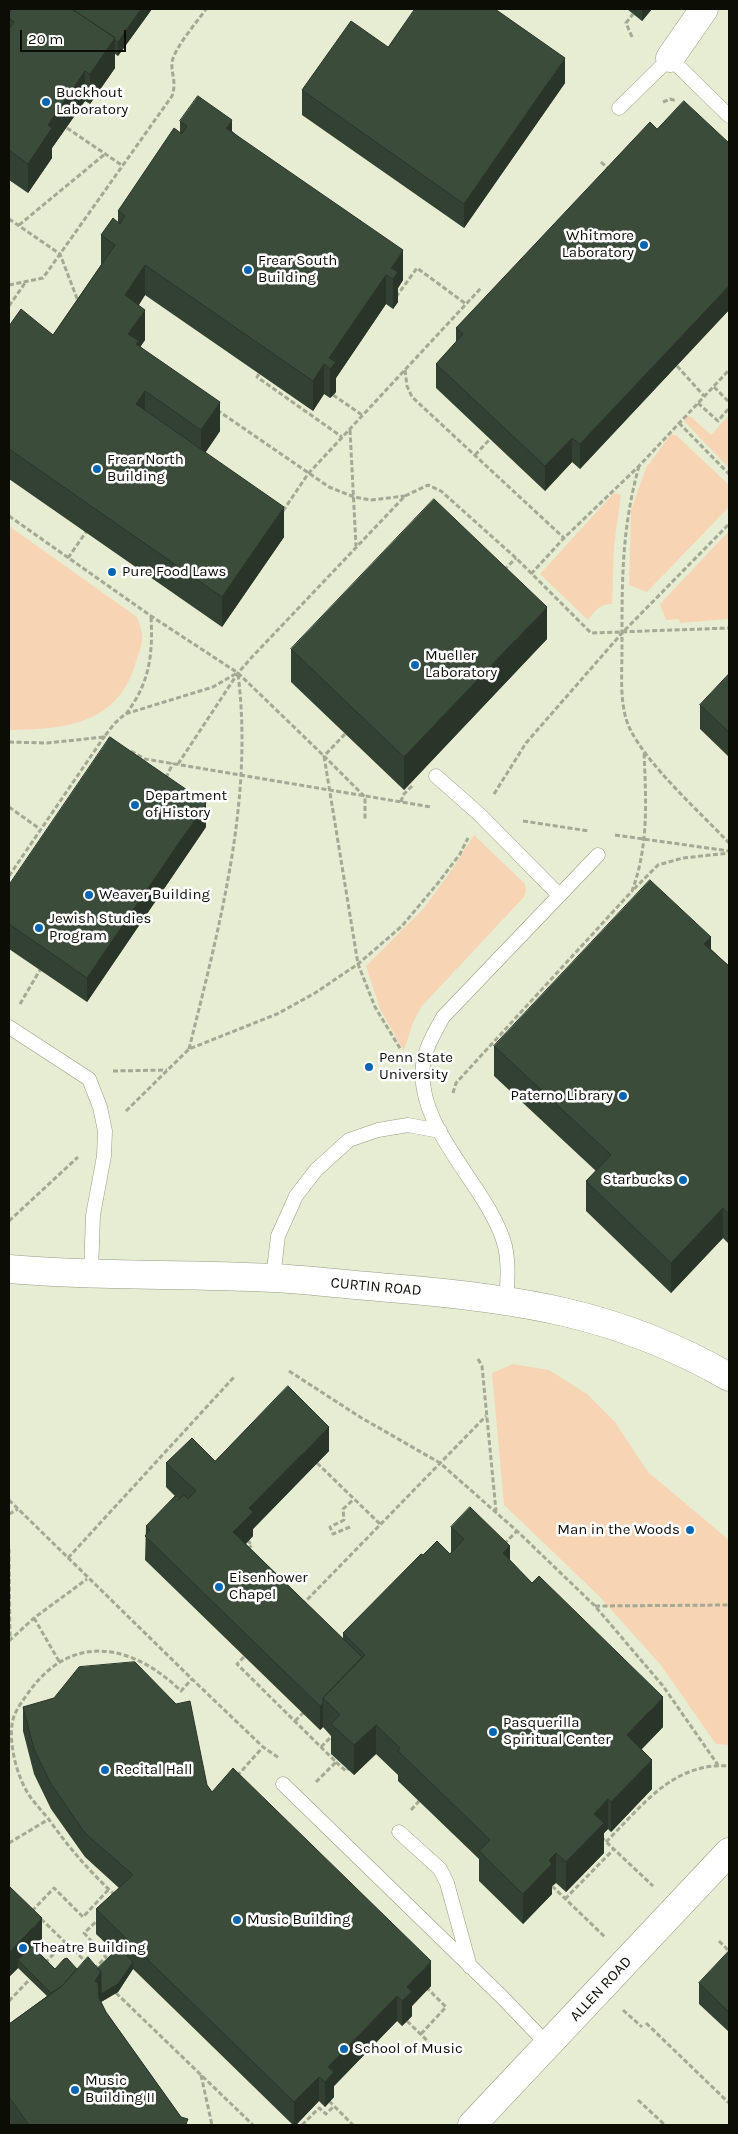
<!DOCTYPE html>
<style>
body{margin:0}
#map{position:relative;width:738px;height:2134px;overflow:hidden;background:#e6edd2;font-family:Karla,sans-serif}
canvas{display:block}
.frame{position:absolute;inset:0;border:10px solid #0c0e06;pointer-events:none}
.scale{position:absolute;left:20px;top:30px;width:106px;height:22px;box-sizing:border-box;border:2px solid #0c0e06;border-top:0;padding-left:6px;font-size:15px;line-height:18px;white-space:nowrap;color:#0c0e06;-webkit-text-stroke:4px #fff;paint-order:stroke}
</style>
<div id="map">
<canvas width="738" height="2134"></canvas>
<div class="frame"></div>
<div class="scale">20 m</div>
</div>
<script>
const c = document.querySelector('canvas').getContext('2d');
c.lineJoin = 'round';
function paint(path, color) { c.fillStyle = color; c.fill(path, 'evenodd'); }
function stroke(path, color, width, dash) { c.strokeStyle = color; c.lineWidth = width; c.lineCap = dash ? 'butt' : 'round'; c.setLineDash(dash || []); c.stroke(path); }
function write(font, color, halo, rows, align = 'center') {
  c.font = font + ' Karla,sans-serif'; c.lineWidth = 5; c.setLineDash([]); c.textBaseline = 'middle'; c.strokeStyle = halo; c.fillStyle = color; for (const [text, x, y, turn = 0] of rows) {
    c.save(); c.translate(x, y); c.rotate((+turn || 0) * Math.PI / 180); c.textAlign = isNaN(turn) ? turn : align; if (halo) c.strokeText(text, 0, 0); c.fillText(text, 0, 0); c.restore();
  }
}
const green = new Path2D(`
 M729 415V468L684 421 687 416 691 417 711 435Z
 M671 434 677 436 729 485V507L647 592 629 585 631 510 646 468Z
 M614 493 621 495 614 546 612 604C599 604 595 611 588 620L540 574Z
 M9 526 137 617C146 641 142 642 135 665 116 726 63 729 9 730Z
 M729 531V619L680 623 679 619 666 620 660 604Z
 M474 835 525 884 526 891 524 897 421 1007 412 1025 404 1051 380 1009 366 966 424 908 451 871Z
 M513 1364 549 1370 587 1394 615 1422 648 1472 729 1540V1745L716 1744 660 1664 598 1595 504 1505 492 1373Z`);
const path = new Path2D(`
 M632 37 626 23 633 14
 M663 102 670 99 677 101
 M67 128 123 166
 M601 162 610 170
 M9 219 60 254 78 301
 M19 225 105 154
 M9 285 43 278 60 254 172 96C177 81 171 75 172 62 175 47 197 22 206 9
 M396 297 417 268 466 304
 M9 306 25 283
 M677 366 704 396
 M405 370 407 386 412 397 564 538
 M259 374 257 377 342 437
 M714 387 729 402
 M333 395 362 415
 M698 403 718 421 729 408
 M217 410 329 487 354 497 371 500 405 496
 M679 423 729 474
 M350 430 356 546
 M475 455 490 439
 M639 466C621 531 622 584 622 650 622 674 619 707 630 729 649 767 699 811 729 843
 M283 511 308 474 481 288
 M9 516 151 616 238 673 324 756 358 964 375 1007 401 1050
 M68 558 86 532
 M504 570 516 558
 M531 574 564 538 639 466 729 370
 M126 714C150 682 153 655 151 616
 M345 734 324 756 365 797V819
 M9 742 47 743 104 737 114 724 125 714 213 687 237 673
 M131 751 145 759 431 807
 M178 764 238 673 252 657 405 496 428 485 441 491 516 558 591 633 729 628
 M166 778 173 763
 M494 794 526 743 622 633 729 524
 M401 802 403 795 413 785
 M9 807 40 829
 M523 821 589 831
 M615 835 729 851
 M9 876 104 737 112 741
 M634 889 658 865 683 858 729 853
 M20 1004 40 970
 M189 1049C219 928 254 800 238 674
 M113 1071 167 1070
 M453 1093 456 1083 632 891C649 845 646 800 644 752
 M126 1111 189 1049 277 1014 315 993 358 964 402 926 438 883 460 854 468 838
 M9 1221 78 1157
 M478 1359 482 1366 496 1511
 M289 1371 360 1417 440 1463 517 1531 595 1606 663 1686 718 1765
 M317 1463 380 1524
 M9 1500 192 1679 263 1747 279 1758
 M9 1514 18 1509
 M350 1527 333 1534 330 1527 344 1520 343 1509 354 1499
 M504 1544 517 1531
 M9 1549 10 1639
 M248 1549 252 1545 248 1541
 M68 1558 235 1376
 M302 1605 486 1416
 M595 1606 729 1605
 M34 1618 60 1663
 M9 1641 34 1618 87 1579
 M244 1657 237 1664 336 1762 316 1782
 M295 1721 303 1713
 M321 1747 332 1736
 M336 1762 346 1771 348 1769
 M237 1776 263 1747
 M411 1810 419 1801
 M601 1837 653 1886
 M606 1842C642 1806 673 1762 729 1766
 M9 1843 49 1819
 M552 1886 606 1938
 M115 1895C90 1872 70 1849 50 1821 44 1813 37 1806 31 1798 18 1780 9 1747 12 1725 13 1712 24 1699 31 1689 75 1631 135 1646 181 1691L192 1679
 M565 1899 614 1849
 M32 1911 54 1888 83 1917 109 1889
 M41 1919 87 1963
 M719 1941 729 1951
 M45 1963 65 1942
 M94 1969 106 1957 84 1933 99 1919
 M116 1993 253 2125
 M9 2001 30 1979
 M623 2010 642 2027
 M407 2021 439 2052
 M646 2023 729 2103
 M421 2034 446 2007 428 1989
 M201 2075 212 2125
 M638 2100 665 2125
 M329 2101 353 2125
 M302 2125 319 2108 326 2114 334 2106`);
const lane = new Path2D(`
 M619 108 670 58 729 116
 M436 776 479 814 559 895
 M9 1027 89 1079 100 1107 105 1131 104 1156 93 1215 91 1273
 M273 1278 278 1236 296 1196 316 1170 349 1140 378 1130 408 1125 440 1131
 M506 1299C508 1281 509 1264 505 1246 490 1188 415 1129 423 1065 425 1048 435 1032 443 1017L598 855
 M283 1784 502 1997 549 2046
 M399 1832 440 1869 447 1883 470 1967`);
const street = new Path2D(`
 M670 58 704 9
 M9 1269C96 1277 185 1273 273 1278 312 1280 351 1285 390 1288 515 1298 619 1313 729 1377
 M472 2125 729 1852`);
const wall = new Path2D(`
 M12 9H152L118 56 115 54V68L90 104 85 101 52 148V158L28 193 9 180V13Z
 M627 9H652L642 21Z
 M388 47 565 83 464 228 302 115V90Z
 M180 121 232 131 403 280 398 288V302L393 309 386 304 336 378V392L330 398 324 394 313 411 145 295 139 305 145 340 140 346 220 431 205 453 284 537 222 627 9 479V326L53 335 101 265V235L118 222V211L180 132Z
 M657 129 729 143V310L580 469 572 462 545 491 436 388V364L456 342V328Z
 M547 639 404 790 291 682V649Z
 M729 674V757L700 729V705Z
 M206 827 87 1002 9 949V885Z
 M711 949 729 966V1244L723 1238 671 1293 586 1211V1181L596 1171 494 1076V1046Z
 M329 1451 253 1529V1536L246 1544 343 1639V1633L423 1555 450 1554 451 1552V1527L510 1560 663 1727 642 1749 652 1789 611 1832 608 1829 604 1833V1853L566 1892 556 1883 552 1886V1894L523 1924 479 1881V1859L398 1781V1775L376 1754 354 1775 331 1754V1736L323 1727 320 1730 145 1560 146 1526 179 1500 166 1487V1463L215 1461Z
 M23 1707 207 1785 212 1792 431 1986 412 2006V2016L402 2026 397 2021 334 2086V2097L325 2107 319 2101 296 2125H293L133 1969 118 1992 101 2002 106 2012 181 2117 188 2125H9V2024L47 1996 18 1968 9 1977V1886L42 1943 36 1949 55 1969 98 1968 115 1952 96 1934V1909L119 1888 85 1857 51 1809 34 1774 23 1731Z
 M729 1951V2032L699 2004V1983Z`);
const shadedWall = new Path2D(`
 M141 9H152L118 56V42Z
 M642 9H652L642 21Z
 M115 38V68L90 104V74Z
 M565 58V83L464 228V204Z
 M85 71V101L52 148V158L28 193V164L48 125Z
 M232 120V150L226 128Z
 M403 250V280L398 288V302L393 309V279L391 268Z
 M145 265V295L125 325V295Z
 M386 275V304L336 378V392L330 398V369L329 358Z
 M729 286V310L580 469V444Z
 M145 310V340L139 349 128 334Z
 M324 364V394L313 411V381Z
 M145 391V421L136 404Z
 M220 402V431L201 459V430Z
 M572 438V462L545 491V466Z
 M284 507V537L222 627V597Z
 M547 607V639L404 790V757Z
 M206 803V827L87 1002V978Z
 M711 937V967L704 944Z
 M723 1208V1238L671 1293V1263Z
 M329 1427V1451L253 1529V1536L233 1556V1532L249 1508Z
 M510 1546V1576L503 1553Z
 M663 1697V1727L627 1764V1735Z
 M323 1703V1727L320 1730V1706Z
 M376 1725V1754L354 1775V1745Z
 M652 1760V1789L611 1832V1802Z
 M608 1799V1829L604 1833V1853L566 1892V1862L594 1814Z
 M556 1853V1883L552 1886V1894L523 1924V1894L549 1860Z
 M42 1918V1943L22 1964 18 1960V1968L9 1977V1953Z
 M431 1961V1986L412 2006V2016L402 2026V2001L407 1987Z
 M133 1962V1969L118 1992 101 2002 95 2011V1981L101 1972Z
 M397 1996V2021L334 2086V2097L325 2107V2082L328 2067Z
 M319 2077V2101L296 2125H294V2102Z`);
const building = new Path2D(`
 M12 9H72L115 38 90 74 85 71 48 125 52 128 28 164 9 150V29L14 22 9 18V13Z
 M72 9H141L118 42 114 39 115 38Z
 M415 9H495L565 58 464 204 302 90 351 21 388 47Z
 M198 96 232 120 226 128 403 250 391 268 398 272 393 279 386 275 329 358 336 362 330 369 324 364 313 381 145 265 125 295 145 310 128 334 139 341 136 344 220 402 201 430 145 391 136 404 284 507 222 597 9 449V326L21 309 53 335 115 245 101 235 113 218 120 224 125 216 118 211 174 128 182 134 187 126 180 121Z
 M684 101 729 143V286L580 444 572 438 545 466 436 364 463 334 456 328 650 122 657 129Z
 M434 499 547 607 404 757 291 649Z
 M729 674V732L700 705Z
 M110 737 206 803 87 978 9 924V885Z
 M650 880 711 937 704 944 729 966V1214L723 1208 671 1263 586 1181 611 1155 494 1046Z
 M288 1386 329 1427 249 1508 253 1512 233 1532 362 1657 323 1698V1703L320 1706 145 1536 150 1530 146 1526 175 1496 178 1500 184 1495 188 1499 196 1491 166 1463 192 1438 215 1461Z
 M470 1507 510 1546 503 1553 532 1583 539 1576 663 1697 627 1735 652 1760 611 1802 608 1799 594 1814 604 1823 566 1862 556 1853 549 1860 552 1864 523 1894 479 1851 490 1840 398 1751 400 1748 376 1725 354 1745 331 1724 340 1715 323 1698 365 1655 343 1633 421 1554 423 1555 437 1541 450 1554 464 1539 451 1527Z
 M135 1662 176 1704 190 1701 207 1785 212 1792 233 1768 431 1961 407 1987 412 1992 402 2001 397 1996 328 2067 334 2072 325 2082 319 2077 294 2102 96 1909 133 1875 85 1833 51 1784 34 1749 23 1707 54 1698 79 1667Z
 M9 1886 42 1918 9 1953Z
 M32 1946 55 1969 64 1959 67 1958 77 1969 62 1986 51 1993 18 1960Z
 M119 1948 133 1962 118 1984 101 1994V1972L98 1968Z
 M729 1951V2012L699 1983Z
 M88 1957 101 1972 95 1981 98 1983 99 1998 106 2012 181 2117 188 2119 186 2124 187 2125H29L9 2097V2024L62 1986Z`);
const markers = [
 [46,102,5,"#0466b3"],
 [644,245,5,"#0466b3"],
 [248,270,5,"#0466b3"],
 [97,469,5,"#0466b3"],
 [112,572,5,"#0466b3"],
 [415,665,5,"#0466b3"],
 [135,805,5,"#0466b3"],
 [89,895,5,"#0466b3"],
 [39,928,5,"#0466b3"],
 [369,1067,5,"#0466b3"],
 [623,1096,5,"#0466b3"],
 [683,1180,5,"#0466b3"],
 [690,1530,5,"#0466b3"],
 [219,1587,5,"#0466b3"],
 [493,1732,5,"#0466b3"],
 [105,1770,5,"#0466b3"],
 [237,1920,5,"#0466b3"],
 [23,1948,5,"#0466b3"],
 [344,2049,5,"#0466b3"],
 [75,2090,5,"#0466b3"]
];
const poiNames = [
 ["Buckhout",56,93],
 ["Laboratory",56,110],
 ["Whitmore",634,236,"right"],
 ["Laboratory",634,253,"right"],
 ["Frear South",258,261],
 ["Building",258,278],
 ["Frear North",107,460],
 ["Building",107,477],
 ["Pure Food Laws",122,572],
 ["Mueller",425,656],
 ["Laboratory",425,673],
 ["Department",145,796],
 ["of History",145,813],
 ["Weaver Building",99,895],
 ["Jewish Studies",49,919],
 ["Program",49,936],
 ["Penn State",379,1058],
 ["University",379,1075],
 ["Paterno Library",613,1096,"right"],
 ["Starbucks",673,1180,"right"],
 ["Man in the Woods",680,1530,"right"],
 ["Eisenhower",229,1578],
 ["Chapel",229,1595],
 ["Pasquerilla",503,1723],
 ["Spiritual Center",503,1740],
 ["Recital Hall",115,1770],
 ["Music Building",247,1920],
 ["Theatre Building",33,1948],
 ["School of Music",354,2049],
 ["Music",85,2081],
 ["Building II",85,2098]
];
const streetNames = [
 ["CURTIN ROAD",376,1287,5],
 ["ALLEN ROAD",601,1989,-47]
];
paint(green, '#f7d5b4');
stroke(lane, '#959b82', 15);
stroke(street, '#959b82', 29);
stroke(path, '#a3a993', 3, [5, 2.5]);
stroke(lane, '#fff', 14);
stroke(street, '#fff', 28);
paint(wall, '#334133');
paint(shadedWall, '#293529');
paint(building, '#3b4c3b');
stroke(building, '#293529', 1);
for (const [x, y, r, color] of markers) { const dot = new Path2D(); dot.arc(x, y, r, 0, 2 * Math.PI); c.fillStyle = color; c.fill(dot); stroke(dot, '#fff', 2); }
write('15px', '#0c0e06', '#fff', poiNames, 'left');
write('15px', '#0c0e06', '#fff', streetNames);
</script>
